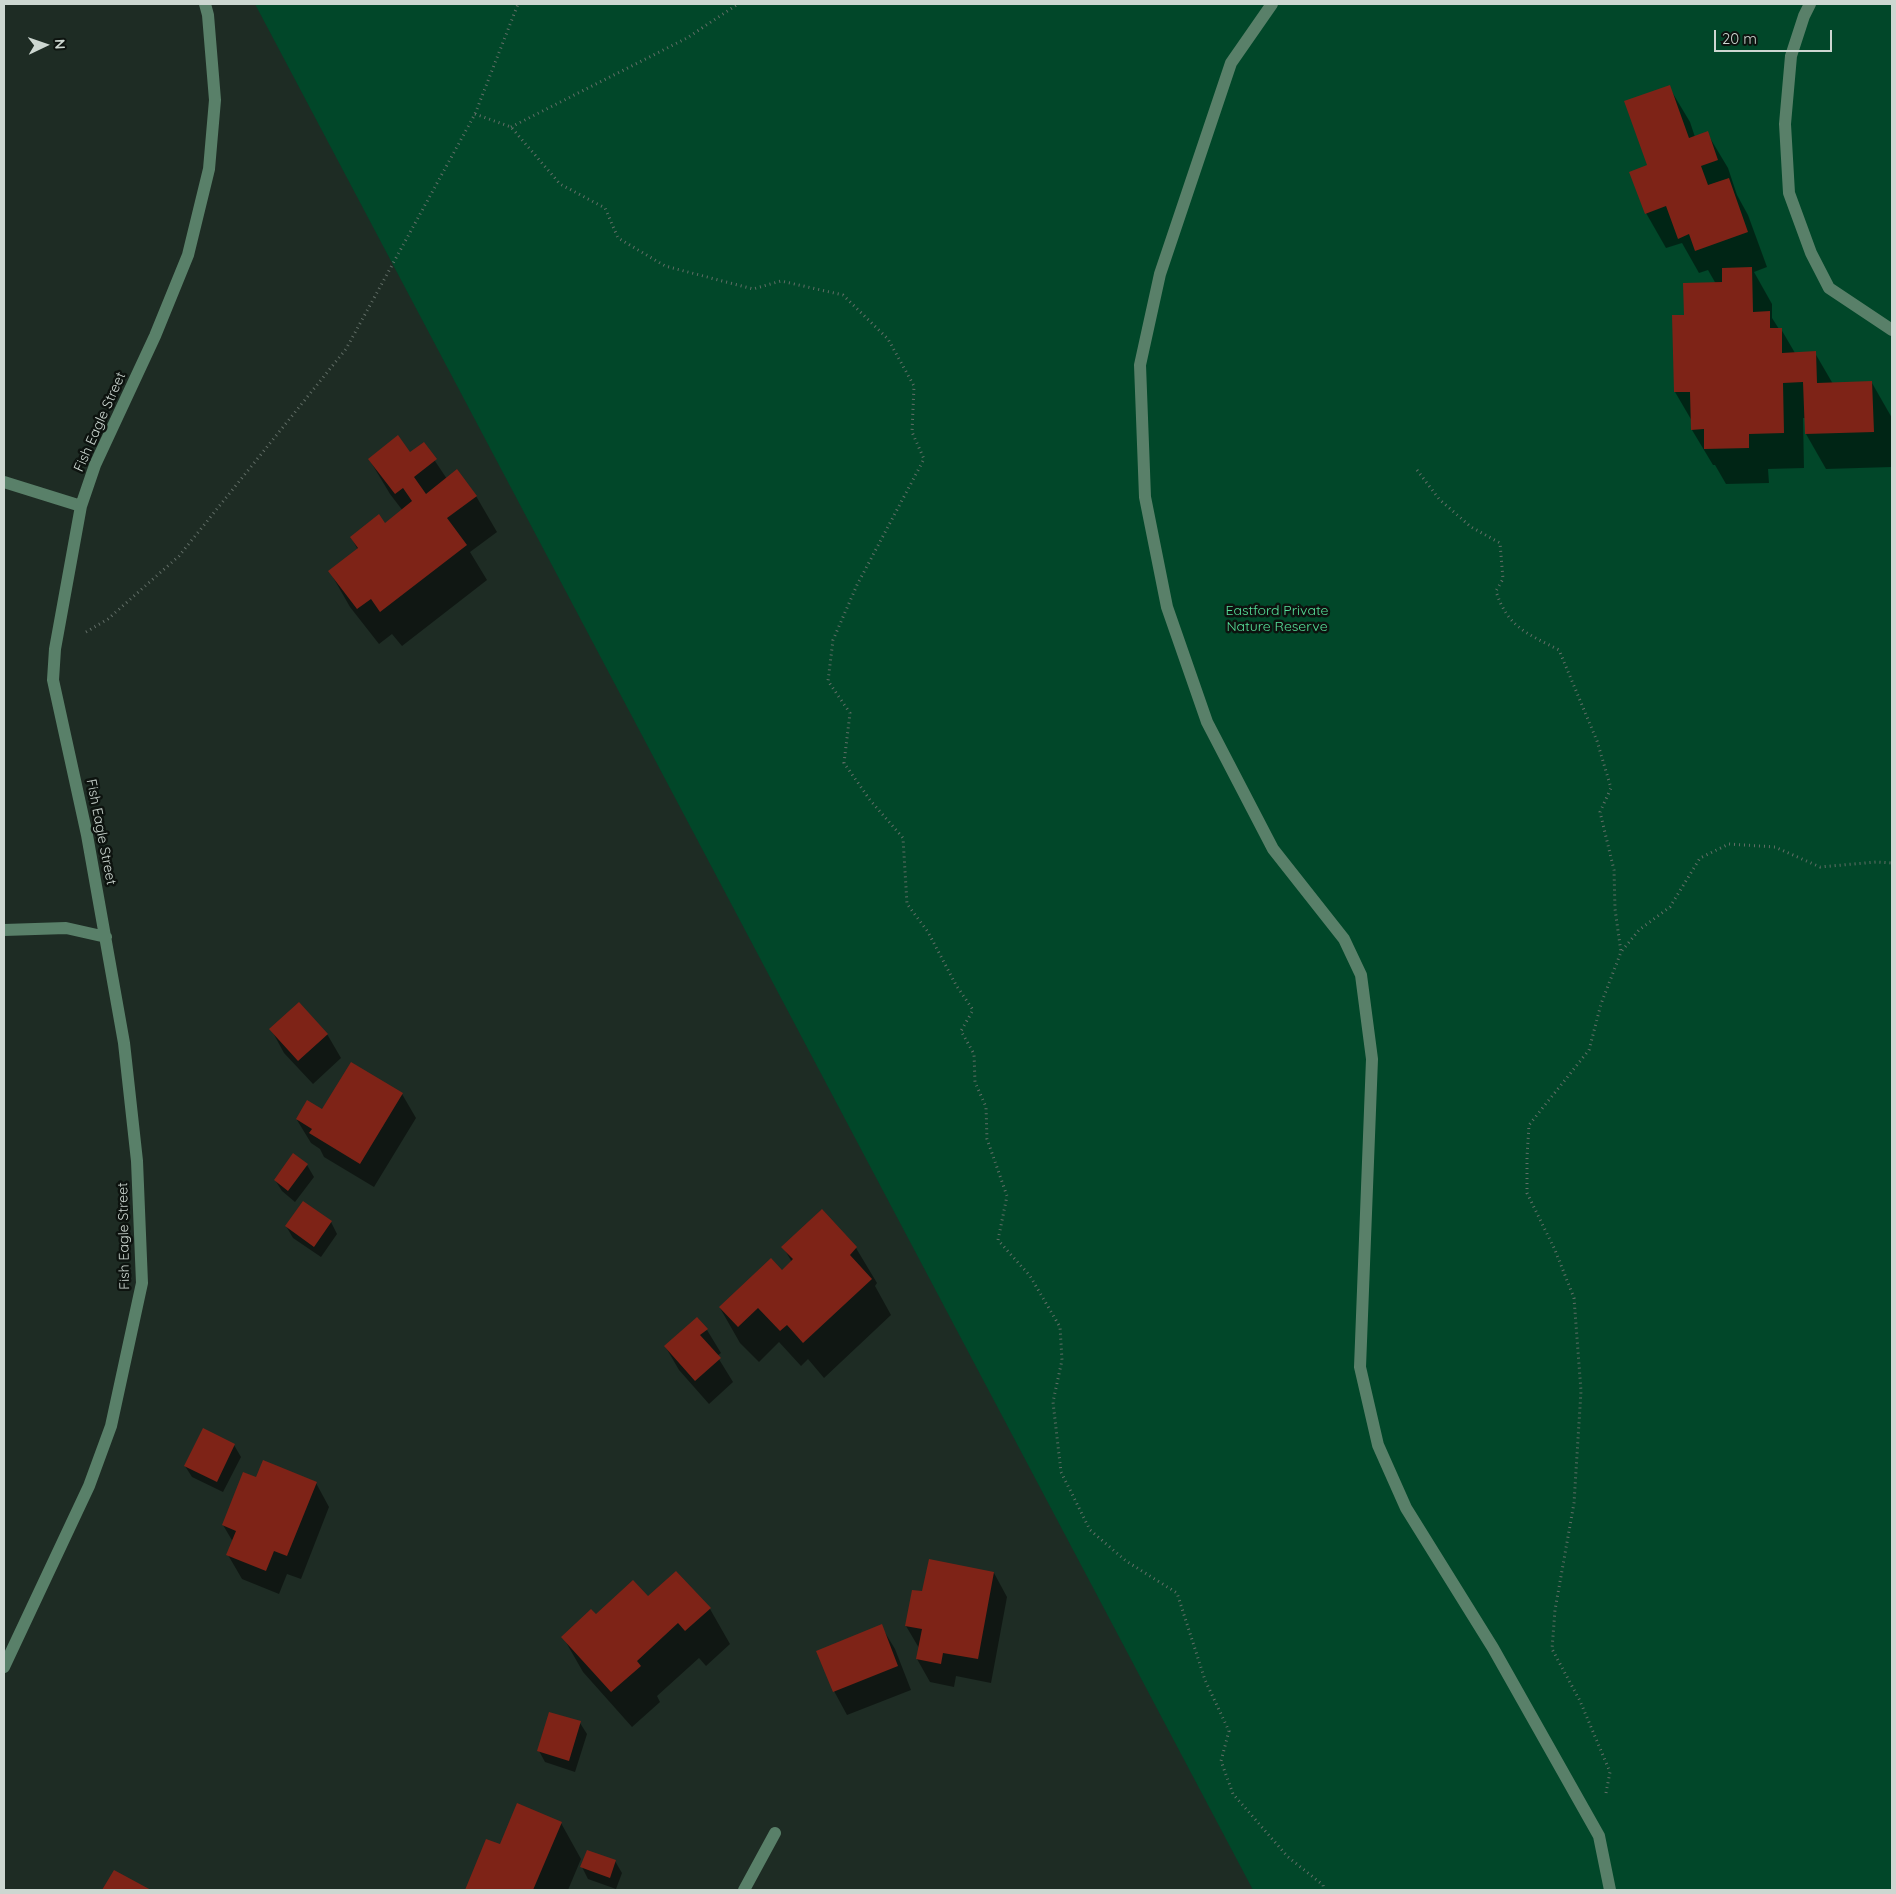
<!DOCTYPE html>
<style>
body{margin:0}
#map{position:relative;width:1896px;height:1894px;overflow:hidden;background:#1e2c24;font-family:Quicksand,sans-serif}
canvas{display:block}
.frame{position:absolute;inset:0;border:5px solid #cdd7d1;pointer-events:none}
.north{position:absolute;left:20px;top:20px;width:50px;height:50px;-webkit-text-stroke:4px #0d130f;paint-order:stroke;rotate:87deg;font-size:14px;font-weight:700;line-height:20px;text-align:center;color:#cdd7d1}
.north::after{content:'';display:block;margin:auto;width:18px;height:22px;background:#cdd7d1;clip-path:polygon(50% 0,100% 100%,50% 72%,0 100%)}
.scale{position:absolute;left:1714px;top:30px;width:118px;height:22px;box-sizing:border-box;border:2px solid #cdd7d1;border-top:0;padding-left:6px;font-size:15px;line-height:18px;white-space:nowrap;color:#cdd7d1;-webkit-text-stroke:4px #0d130f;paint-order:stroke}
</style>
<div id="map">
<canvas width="1896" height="1894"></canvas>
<div class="frame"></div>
<div class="north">N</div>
<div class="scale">20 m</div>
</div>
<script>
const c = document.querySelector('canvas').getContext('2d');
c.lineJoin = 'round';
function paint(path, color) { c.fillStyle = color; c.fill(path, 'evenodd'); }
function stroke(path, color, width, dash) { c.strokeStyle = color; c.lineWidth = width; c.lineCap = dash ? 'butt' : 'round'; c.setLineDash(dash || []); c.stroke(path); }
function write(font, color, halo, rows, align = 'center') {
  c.font = font + ' Quicksand,sans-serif'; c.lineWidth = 5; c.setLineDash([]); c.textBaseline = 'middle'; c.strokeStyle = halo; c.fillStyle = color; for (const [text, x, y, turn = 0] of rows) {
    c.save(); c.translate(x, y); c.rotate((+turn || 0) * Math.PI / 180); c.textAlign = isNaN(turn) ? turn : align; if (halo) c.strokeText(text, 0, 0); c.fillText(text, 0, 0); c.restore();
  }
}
const green = new Path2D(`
 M255 4H1892V1890H1253Z`);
const shadow = new Path2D(`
 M1669 87 1690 122 1695 137 1707 133 1728 168 1737 195 1748 215 1767 267 1754 272 1772 304V318L1779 329H1781L1795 353H1815L1833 384 1872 383 1892 418V467L1826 469 1806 434 1805 418H1803L1804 468 1768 469 1769 483 1726 484 1715 465H1713L1692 430V421L1675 392 1686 317 1716 284 1708 270 1699 273 1682 243 1666 248 1646 213 1649 166Z
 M423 443 447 479 476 496 497 532 470 552 487 580 402 646 392 634 379 644 350 607 330 572 358 550 351 537 385 525 403 511 390 494 369 459 410 454Z
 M271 1029 327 1034 341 1058 313 1084 284 1053Z
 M402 1094 416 1118 374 1187 324 1157 320 1149 311 1143 297 1120 323 1111Z
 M294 1155 307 1165 314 1177 295 1202 282 1191 275 1180Z
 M821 1210 856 1248 877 1283 875 1286 891 1315 824 1378 808 1359 801 1366 779 1342 759 1362 740 1343 720 1308 782 1272 792 1262 783 1247Z
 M331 1222 337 1234 321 1257 293 1238 286 1226Z
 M707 1330 721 1353 717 1356 733 1382 709 1404 679 1370 665 1346Z
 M234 1445 241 1457 223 1492 192 1477 185 1466Z
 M256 1479 316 1483 329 1507 301 1579 287 1574 279 1594 242 1579 228 1555 233 1542 223 1525Z
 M676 1572 710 1609 730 1644 706 1666 699 1658 657 1696 660 1702 632 1727 583 1672 563 1637 596 1616 648 1598Z
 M994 1573 1007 1597 991 1683 956 1676 954 1687 930 1682 917 1659 919 1648 906 1626 923 1593Z
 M881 1626 895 1649 911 1690 847 1715 834 1691Z
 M580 1723 587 1734 575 1772 545 1762 539 1751Z
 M561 1823 581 1859 568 1890H466L487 1840 500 1846Z
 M615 1861 622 1873 616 1889 588 1879 582 1867Z`);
const building = new Path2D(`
 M1670 85 1689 138 1708 131 1718 160 1701 166 1708 185 1729 178 1748 232 1695 251 1689 234 1678 239 1666 206 1645 214 1629 172 1647 165 1624 101Z
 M1752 267 1753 312 1770 311V328H1782V353L1816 351 1817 383 1872 381 1874 432 1805 434 1803 382 1783 383 1784 433 1749 434V448L1704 449V429L1691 430 1690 392H1674L1672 315H1684L1683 283 1722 282V268Z
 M398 435 410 452 424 442 437 459 414 477 426 494 457 469 477 496 447 518 467 545 380 612 371 599 357 609 328 571 358 548 350 537 379 514 385 523 412 501 403 488 395 494 368 459Z
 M299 1002 328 1034 298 1061 269 1029Z
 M351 1062 403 1093 360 1164 309 1133 312 1129 296 1119 307 1100 322 1109Z
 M293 1153 308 1164 288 1191 274 1180Z
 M303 1201 332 1221 314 1247 285 1226Z
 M822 1209 857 1247 850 1255 872 1279 803 1343 787 1325 780 1331 758 1308 738 1327 719 1307 771 1258 782 1270 793 1259 781 1247Z
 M697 1317 708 1329 700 1335 721 1358 695 1381 664 1346Z
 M203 1428 235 1444 217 1482 184 1466Z
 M263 1460 317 1482 287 1556 274 1551 266 1571 226 1555 236 1531 222 1525 243 1472 256 1477Z
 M929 1559 994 1572 978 1659 943 1653 941 1664 916 1659 922 1629 905 1626 912 1590 922 1591Z
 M676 1571 711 1608 685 1631 678 1623 637 1661 641 1666 611 1692 561 1637 591 1609 596 1614 633 1580 648 1596Z
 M882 1624 898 1666 833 1692 816 1651Z
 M549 1712 581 1721 569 1761 537 1751Z
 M517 1803 562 1822 533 1890H465L486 1839 500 1844Z
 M587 1850 616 1860 610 1878 580 1867Z
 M114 1870 151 1890H102Z`);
const path = new Path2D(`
 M475 114 511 127 560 184 605 208 618 238 665 266 753 289 781 281 843 295 888 339 914 386 912 432 924 459 857 585 833 640 828 681 850 713 844 763 870 800 903 838 907 904 928 932 956 985 973 1010 961 1031 974 1054 975 1082 986 1107 987 1139 1007 1196 998 1240 1030 1276 1060 1327 1062 1360 1053 1402 1061 1472 1090 1530 1126 1561 1177 1593 1205 1680 1229 1731 1221 1761 1233 1794 1288 1857 1323 1885 1324 1890
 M511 127 687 38 738 4
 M1417 470 1439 499 1471 527 1500 543 1503 579 1496 591C1507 627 1528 634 1559 650L1597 741 1611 788 1600 812 1614 870 1615 909 1621 952
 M86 632 108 619 179 556 346 349 475 114 518 4
 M1606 1793 1610 1772 1580 1701 1552 1649 1555 1610 1574 1503 1581 1391 1574 1298 1555 1250 1527 1193V1157L1529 1125 1589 1050 1601 1004 1621 952 1639 930 1670 907 1700 858 1729 844 1775 847 1820 867 1876 862 1892 863`);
const minor = new Path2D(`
 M1272 4 1231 63 1160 274 1140 365 1145 497 1167 607 1207 722 1273 849 1344 939 1361 975 1372 1059 1360 1367 1378 1445 1406 1508 1493 1648 1599 1836 1610 1890
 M1810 4 1804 16 1791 56 1785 124 1789 193 1811 253 1829 288 1892 330
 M4 482 81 506
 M4 930 66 928 106 937
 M4 1667 89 1486 111 1426 142 1283 137 1161 124 1043 87 835 53 680 55 649 81 506 95 465 155 336 188 255 209 169 215 100 208 15 205 4
 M744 1890 775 1833`);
const streetNames = [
 ["Fish Eagle Street",100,422,-66],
 ["Fish Eagle Street",101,832,79],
 ["Fish Eagle Street",124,1236,-91]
];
const parkNames = [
 ["Eastford Private",1277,611],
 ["Nature Reserve",1277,627]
];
paint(green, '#014729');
paint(shadow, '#0007');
paint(building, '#7e2317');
stroke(path, '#626e67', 3, [1, 4]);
stroke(minor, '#598069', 12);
write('14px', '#cdd7d1', '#0d130f', streetNames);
write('14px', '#57e09a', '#0d130f', parkNames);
</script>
